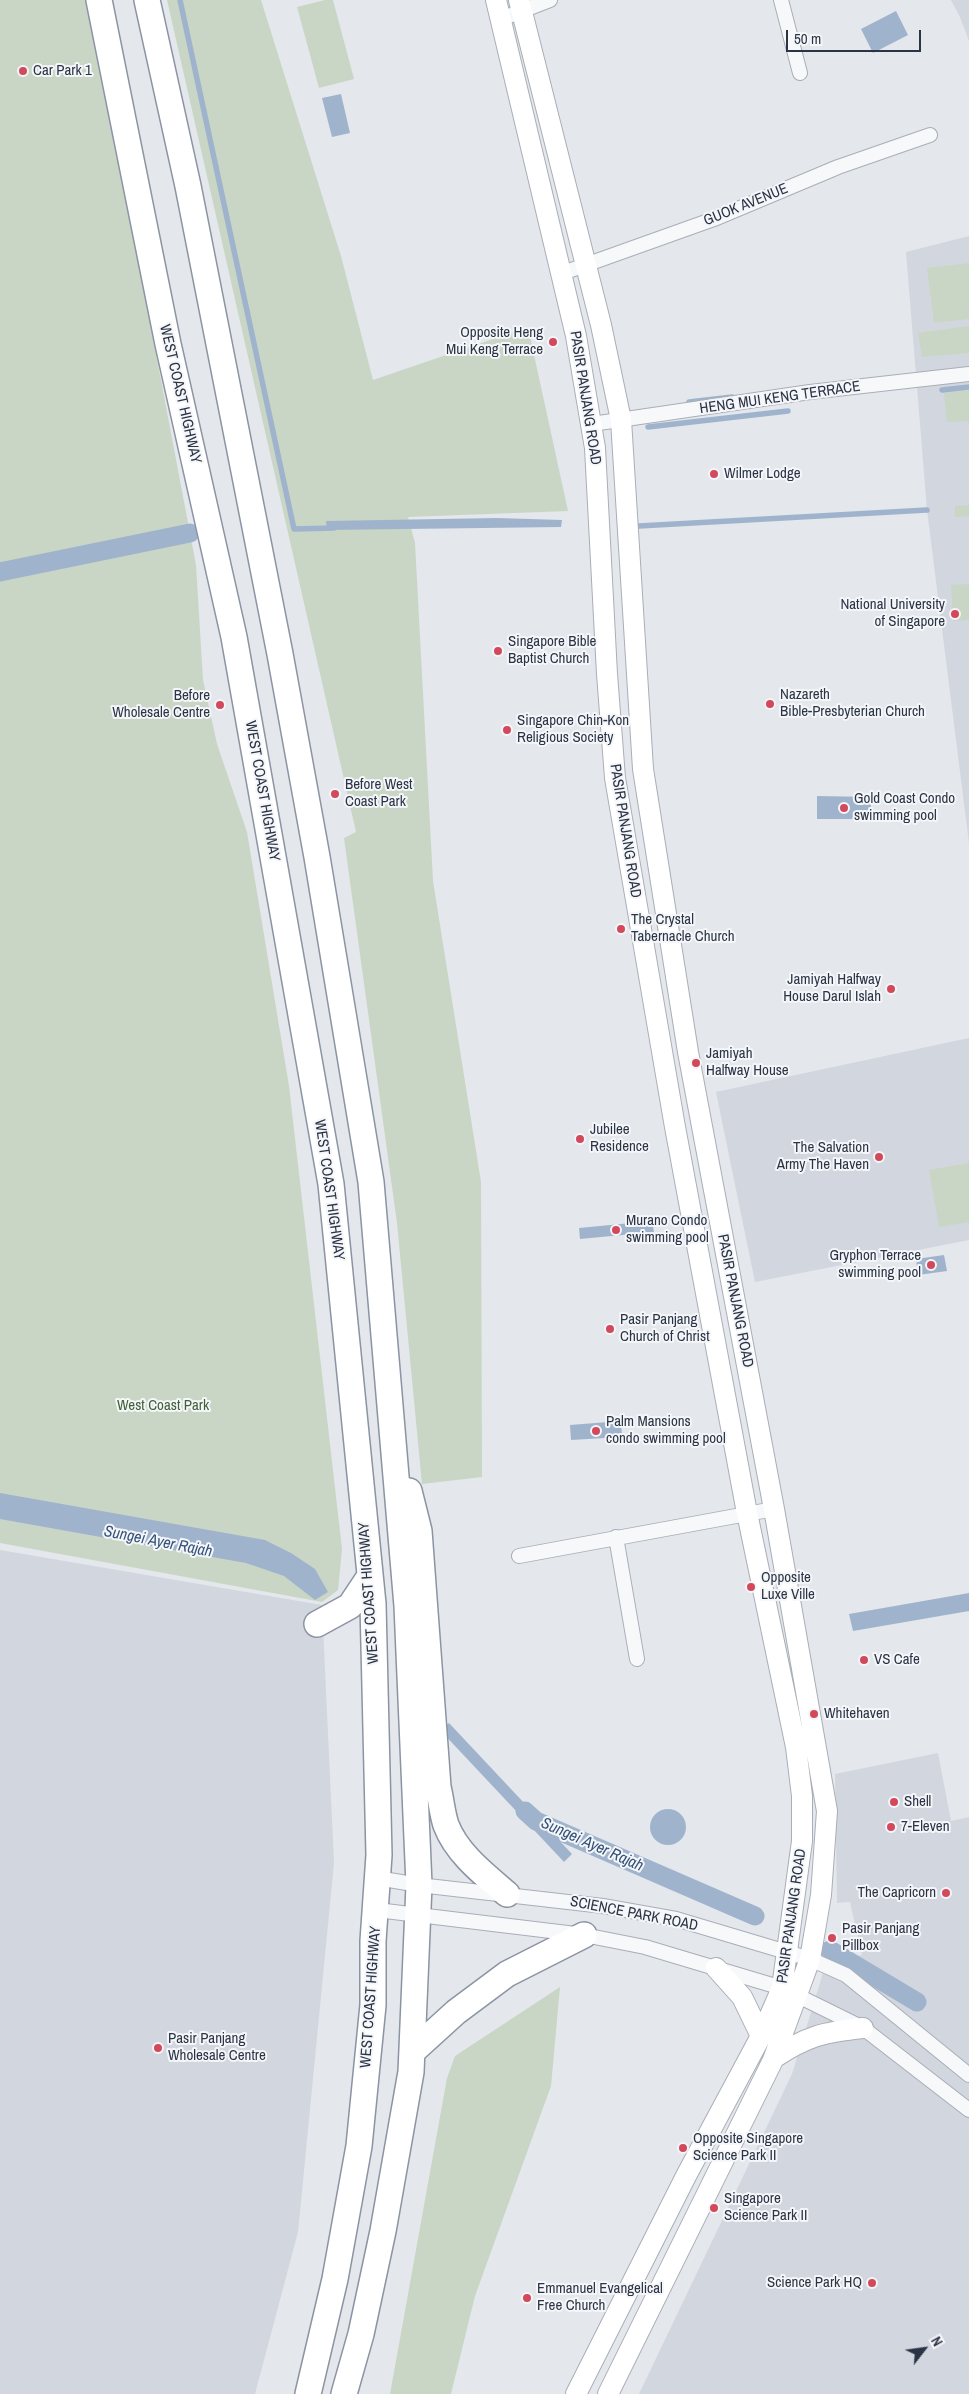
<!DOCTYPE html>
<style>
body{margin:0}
#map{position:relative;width:969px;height:2394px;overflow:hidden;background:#e4e7ec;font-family:"Archivo Narrow",sans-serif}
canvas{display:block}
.north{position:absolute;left:899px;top:2324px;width:50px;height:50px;-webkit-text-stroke:4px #f4f6f9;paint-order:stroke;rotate:60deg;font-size:14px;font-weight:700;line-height:20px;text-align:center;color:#2b3445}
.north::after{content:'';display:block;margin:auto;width:18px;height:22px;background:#2b3445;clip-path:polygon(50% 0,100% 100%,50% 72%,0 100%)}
.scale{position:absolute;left:786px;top:30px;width:135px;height:22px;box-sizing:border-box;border:2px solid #2b3445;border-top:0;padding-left:6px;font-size:15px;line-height:18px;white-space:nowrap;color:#2b3445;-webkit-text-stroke:4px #f4f6f9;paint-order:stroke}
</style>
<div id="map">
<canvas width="969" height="2394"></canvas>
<div class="north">N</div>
<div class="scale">50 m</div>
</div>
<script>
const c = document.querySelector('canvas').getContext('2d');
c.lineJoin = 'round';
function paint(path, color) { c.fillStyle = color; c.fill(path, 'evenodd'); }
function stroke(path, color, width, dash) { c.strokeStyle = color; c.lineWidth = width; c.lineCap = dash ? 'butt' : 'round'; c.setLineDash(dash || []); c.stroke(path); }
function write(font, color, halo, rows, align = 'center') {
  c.font = font + ' "Archivo Narrow",sans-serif'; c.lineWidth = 4; c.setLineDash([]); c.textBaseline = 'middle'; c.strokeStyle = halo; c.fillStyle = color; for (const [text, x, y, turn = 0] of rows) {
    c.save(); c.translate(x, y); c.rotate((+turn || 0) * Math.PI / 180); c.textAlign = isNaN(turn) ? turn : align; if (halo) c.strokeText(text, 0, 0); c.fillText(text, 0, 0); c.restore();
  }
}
const built = new Path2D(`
 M951 0H969V41L960 17Z
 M969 236V843L927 510 906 252Z
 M969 1038V1240L755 1282 716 1092Z
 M0 1550 322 1605 334 1863 298 2232 255 2394H0Z
 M938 1753 951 1821 969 1817V2394H639L792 2074 827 1960 862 1955 850 1902 837 1903 835 1774Z`);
const green = new Path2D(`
 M0 0H89L196 565 203 680 217 744 247 832 289 1086 342 1549 338 1590 322 1602 0 1543Z
 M167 0H261L341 256 373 380 528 327 568 511 408 517 415 543 433 881 481 1182 482 1477 422 1484 397 1223 344 838 356 832Z
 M325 0H333L354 79 319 88 297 7Z
 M969 263V319L934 323 927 268Z
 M969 326V353L922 357 918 333Z
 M969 390V421L947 422 944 393Z
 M969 505V516L955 517V506Z
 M969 584V620L953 621 951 585Z
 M969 1163V1222L939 1227 929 1170Z
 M560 1987 551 2086 475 2296 451 2394H390L447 2078 455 2056Z`);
const water = new Path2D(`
 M896 11 908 35 873 53 861 29Z
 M341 94 350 133 332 137 322 98Z
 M497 518 562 520 561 527 327 530 326 521Z
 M104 546V559L60 567 58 553Z
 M817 796 871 797V819H817Z
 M652 1221 654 1232 580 1239 579 1228Z
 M944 1255 947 1271 918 1275 916 1259Z
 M621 1421 622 1437 571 1440 570 1425Z
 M0 1493 265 1540 291 1553 315 1569 328 1592 315 1600 284 1576 246 1563 0 1519Z
 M969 1593V1611L853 1631 849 1614Z
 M449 1723 572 1854 564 1862 440 1730Z
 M650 1827a18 18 0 1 1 36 0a18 18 0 1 1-36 0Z`);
const stream = new Path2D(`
 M180 0 294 529 334 528
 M942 390 969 387
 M689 402 732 397
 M648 427 788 411
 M639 526 927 510`);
const canal = new Path2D(`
 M0 572 190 533
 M525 1811 536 1821 755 1916
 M830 1950 917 2002`);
const street = new Path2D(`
 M781 0 800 73
 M501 19 550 0
 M560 274 714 219 838 167 930 135
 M592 424 810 392 969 374
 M616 1537 637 1659
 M519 1556 774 1509
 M377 1878 419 1885 603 1906 676 1919 810 1959 846 1975 969 2075
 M377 1910 584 1935 645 1947 782 1988 863 2028 969 2110`);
const secondary = new Path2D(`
 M496 0 576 336 595 448 607 674 615 778 675 1127 747 1513 796 1747 802 1796V1841L782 1988 761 2036 686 2176 576 2394
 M519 0 601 325 621 420 643 769 688 1052 774 1509 827 1811 821 1895 810 1959 773 2060 608 2394
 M716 1968 742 1997 761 2036
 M774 2058C807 2036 824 2032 863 2028`);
const highway = new Path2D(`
 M99 0 168 344 234 637 331 1184 373 1604 379 1855 373 1941V2005L359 2146 335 2279 308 2394
 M147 0 188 186 280 654 317 857 371 1182 407 1606 419 1885 411 2072 383 2231 361 2334 344 2394
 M409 1491 419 1531 438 1787C441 1799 442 1813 446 1825 457 1854 485 1875 507 1894
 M317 1624 350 1606 370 1576
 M412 2052 456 2012 507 1974 584 1935`);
const markers = [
 [23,71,5,"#d1495b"],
 [553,342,5,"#d1495b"],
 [714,474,5,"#d1495b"],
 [955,614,5,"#d1495b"],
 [498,651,5,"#d1495b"],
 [770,704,5,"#d1495b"],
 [220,705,5,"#d1495b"],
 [507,730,5,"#d1495b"],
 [335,794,5,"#d1495b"],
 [844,808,5,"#d1495b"],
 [621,929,5,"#d1495b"],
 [891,989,5,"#d1495b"],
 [696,1063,5,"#d1495b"],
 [580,1139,5,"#d1495b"],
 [879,1157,5,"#d1495b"],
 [616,1230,5,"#d1495b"],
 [931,1265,5,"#d1495b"],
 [610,1329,5,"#d1495b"],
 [596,1431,5,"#d1495b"],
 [751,1587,5,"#d1495b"],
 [864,1660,5,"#d1495b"],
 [814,1714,5,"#d1495b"],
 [894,1802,5,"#d1495b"],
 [891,1827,5,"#d1495b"],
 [946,1893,5,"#d1495b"],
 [832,1938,5,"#d1495b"],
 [158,2048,5,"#d1495b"],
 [683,2148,5,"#d1495b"],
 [714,2208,5,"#d1495b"],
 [872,2283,5,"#d1495b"],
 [527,2298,5,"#d1495b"]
];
const poiNames = [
 ["Car Park 1",33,71],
 ["Opposite Heng",543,333,"right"],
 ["Mui Keng Terrace",543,350,"right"],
 ["Wilmer Lodge",724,474],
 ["National University",945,605,"right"],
 ["of Singapore",945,622,"right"],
 ["Singapore Bible",508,642],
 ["Baptist Church",508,659],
 ["Nazareth",780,695],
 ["Bible-Presbyterian Church",780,712],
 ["Before",210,696,"right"],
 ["Wholesale Centre",210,713,"right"],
 ["Singapore Chin-Kon",517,721],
 ["Religious Society",517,738],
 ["Before West",345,785],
 ["Coast Park",345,802],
 ["Gold Coast Condo",854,799],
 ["swimming pool",854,816],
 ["The Crystal",631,920],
 ["Tabernacle Church",631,937],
 ["Jamiyah Halfway",881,980,"right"],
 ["House Darul Islah",881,997,"right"],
 ["Jamiyah",706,1054],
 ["Halfway House",706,1071],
 ["Jubilee",590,1130],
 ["Residence",590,1147],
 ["The Salvation",869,1148,"right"],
 ["Army The Haven",869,1165,"right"],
 ["Murano Condo",626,1221],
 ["swimming pool",626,1238],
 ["Gryphon Terrace",921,1256,"right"],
 ["swimming pool",921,1273,"right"],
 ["Pasir Panjang",620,1320],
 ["Church of Christ",620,1337],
 ["Palm Mansions",606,1422],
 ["condo swimming pool",606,1439],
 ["Opposite",761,1578],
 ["Luxe Ville",761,1595],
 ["VS Cafe",874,1660],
 ["Whitehaven",824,1714],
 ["Shell",904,1802],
 ["7-Eleven",901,1827],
 ["The Capricorn",936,1893,"right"],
 ["Pasir Panjang",842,1929],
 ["Pillbox",842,1946],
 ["Pasir Panjang",168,2039],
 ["Wholesale Centre",168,2056],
 ["Opposite Singapore",693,2139],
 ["Science Park II",693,2156],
 ["Singapore",724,2199],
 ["Science Park II",724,2216],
 ["Science Park HQ",862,2283,"right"],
 ["Emmanuel Evangelical",537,2289],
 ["Free Church",537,2306]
];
const streetNames = [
 ["GUOK AVENUE",746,205,-22],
 ["WEST COAST HIGHWAY",180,394,77],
 ["PASIR PANJANG ROAD",585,398,81],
 ["HENG MUI KENG TERRACE",780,398,-8],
 ["WEST COAST HIGHWAY",262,791,80],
 ["PASIR PANJANG ROAD",625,831,81],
 ["WEST COAST HIGHWAY",329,1190,82],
 ["PASIR PANJANG ROAD",735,1301,79],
 ["WEST COAST HIGHWAY",369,1593,-94],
 ["SCIENCE PARK ROAD",634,1914,11],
 ["PASIR PANJANG ROAD",792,1916,-82],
 ["WEST COAST HIGHWAY",371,1997,-86]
];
const parkNames = [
 ["West Coast Park",163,1406]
];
const waterNames = [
 ["Sungei Ayer Rajah",158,1542,11],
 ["Sungei Ayer Rajah",592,1845,24]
];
paint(built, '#d2d6de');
paint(green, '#c9d6c5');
paint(water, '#9fb4cc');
stroke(stream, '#9fb4cc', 5.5);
stroke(canal, '#9fb4cc', 19);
stroke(street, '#a9aeb7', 16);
stroke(secondary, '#a9aeb7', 22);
stroke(highway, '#8b94a3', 28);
stroke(street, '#f7f8fa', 14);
stroke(secondary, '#fff', 20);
stroke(highway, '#fff', 25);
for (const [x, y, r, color] of markers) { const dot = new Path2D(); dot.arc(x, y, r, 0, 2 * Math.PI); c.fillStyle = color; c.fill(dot); stroke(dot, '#f4f6f9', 2); }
write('15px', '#2b3445', '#f4f6f9', poiNames, 'left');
write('15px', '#2b3445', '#f4f6f9', streetNames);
write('15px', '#3f6138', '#f4f6f9', parkNames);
write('italic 16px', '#34527a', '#f4f6f9', waterNames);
</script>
